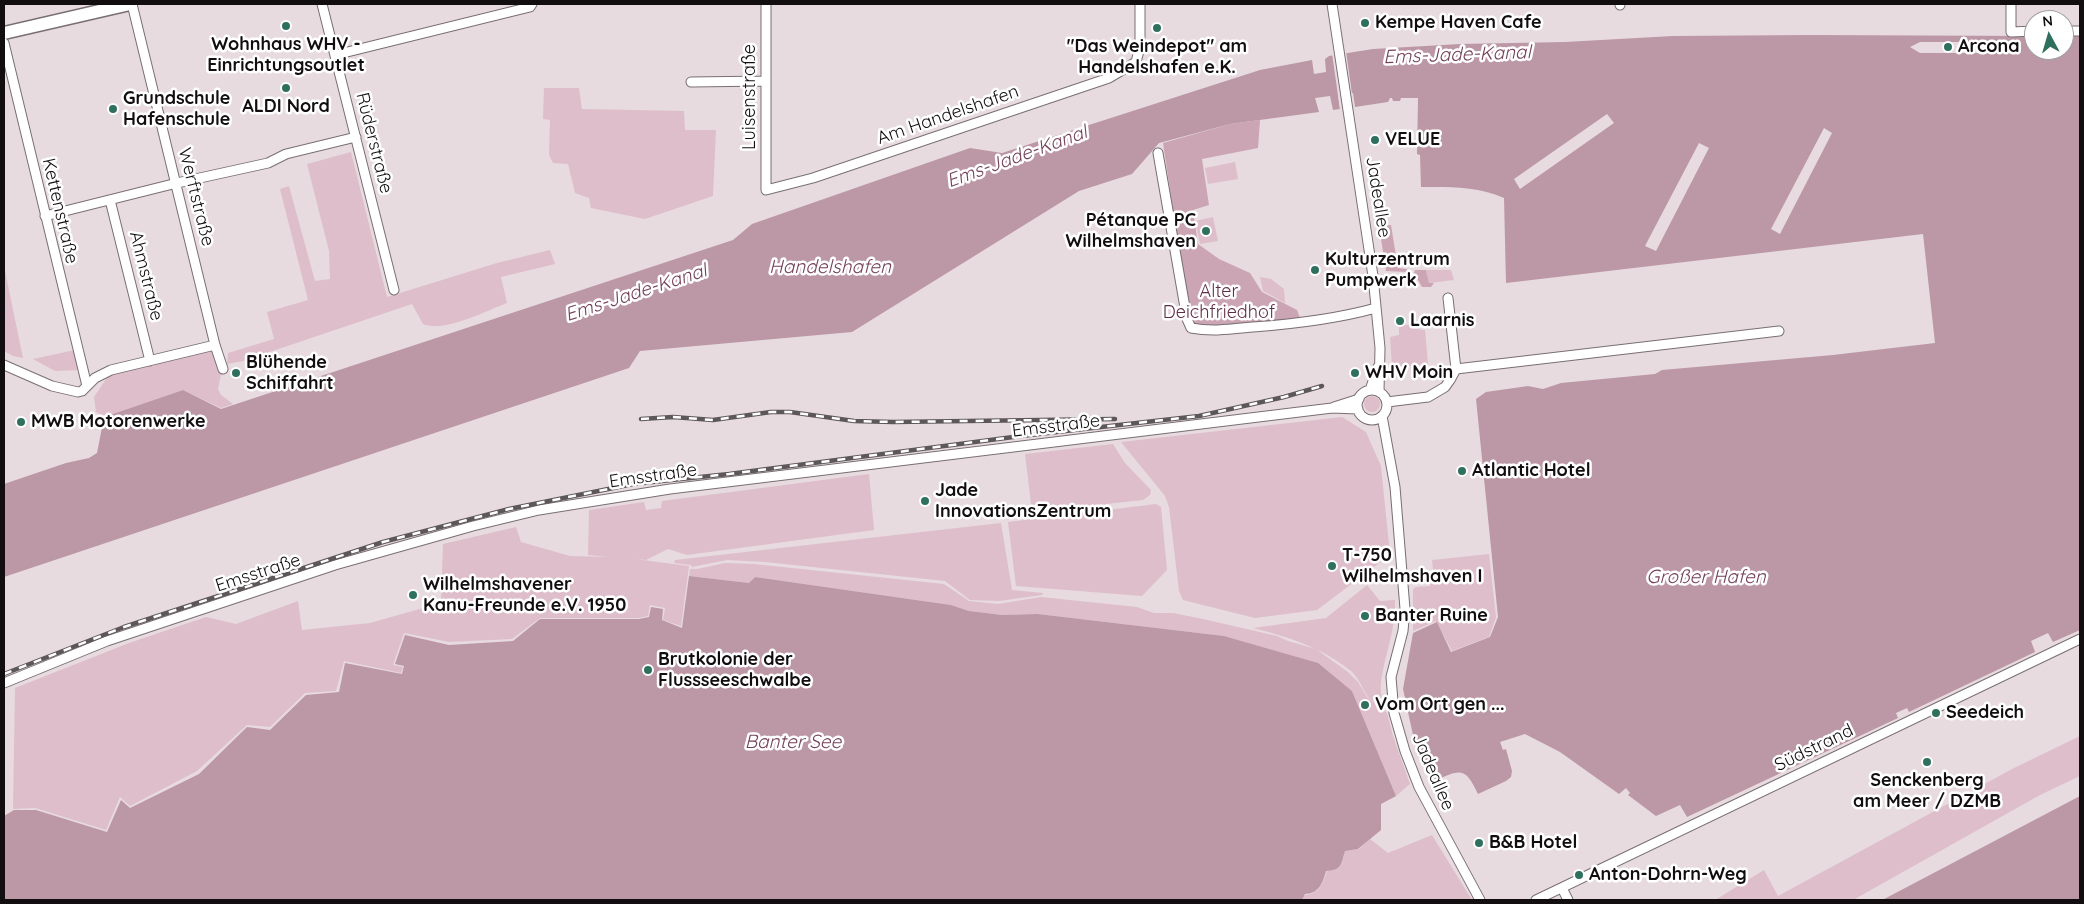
<!DOCTYPE html>
<meta charset="utf-8">
<style>
body{margin:0}
#map{position:relative;width:2084px;height:904px;overflow:hidden;background:#e7dbdf;font-family:Quicksand,sans-serif}
canvas{display:block}
.frame{position:absolute;inset:0;border:5px solid #120e10;pointer-events:none}
.north{position:absolute;left:2024px;top:10px;width:50px;height:50px;box-sizing:border-box;background:#fff;border:1px solid #a09f9f;border-radius:50%;rotate:354deg;font-size:14px;font-weight:700;line-height:20px;text-align:center;color:#120e10}
.north::after{content:'';display:block;margin:auto;width:18px;height:22px;background:#2e6f5d;clip-path:polygon(50% 0,100% 100%,50% 72%,0 100%)}
</style>
<div id="map">
<canvas width="2084" height="904"></canvas>
<div class="frame"></div>
<div class="north">N</div>
</div>
<script>
const c = document.querySelector('canvas').getContext('2d');
c.lineJoin = 'round';
function paint(path, color) { c.fillStyle = color; c.fill(path, 'evenodd'); }
function stroke(path, color, width, dash) { c.strokeStyle = color; c.lineWidth = width; c.lineCap = dash ? 'butt' : 'round'; c.setLineDash(dash || []); c.stroke(path); }
function write(font, color, halo, rows, align = 'center') {
  c.font = font + ' Quicksand,sans-serif'; c.lineWidth = 5; c.setLineDash([]); c.textBaseline = 'middle'; c.strokeStyle = halo; c.fillStyle = color; for (const [text, x, y, turn = 0] of rows) {
    c.save(); c.translate(x, y); c.rotate((+turn || 0) * Math.PI / 180); c.textAlign = isNaN(turn) ? turn : align; if (halo) c.strokeText(text, 0, 0); c.fillText(text, 0, 0); c.restore();
  }
}
const green = new Path2D(`
 M544 88H579L582 109 684 111 685 130H716L713 196 645 219 591 208 589 198 575 193 568 164 553 163 549 155 550 120 543 119Z
 M351 152 387 297 497 263 550 250 555 264 501 277 507 303C486 311 444 333 423 324L412 304 243 361 227 364 228 353 274 339 267 312 308 300 280 189 289 186 315 281 330 279 329 251 307 164Z
 M1235 162 1238 179 1208 184 1205 168Z
 M1213 217 1218 241 1200 244 1195 221Z
 M4 266 23 358 13 356 4 351Z
 M1426 270H1451L1454 280 1429 283Z
 M1260 277 1271 279 1284 289 1285 303 1263 291Z
 M1419 323 1420 330H1425L1428 364 1392 368 1390 337 1399 335V326Z
 M212 348 222 369 218 389 221 395 233 404 221 408 183 390 104 417 96 412 94 397 106 379 113 373Z
 M75 350 80 370 55 371 33 359Z
 M1364 404a8 8 0 1 1 16 0a8 8 0 1 1-16 0Z
 M1342 417 1366 432 1381 466 1390 555 1317 610 1255 618 1183 600 1179 591 1169 507 1165 496 1121 442Z
 M1113 444 1125 463 1151 490 1150 495 1143 500 1032 512 1025 454Z
 M869 474 874 530 687 555 668 549 646 560 635 559 689 566 681 626 663 620 665 608 650 605 648 616 639 618H540L512 639 449 642 404 633 393 665 403 667 401 673 344 661 336 691 305 693 270 727 247 725 197 771 130 806 120 797 106 830 35 808 13 809 15 688 129 643 206 617 236 624 298 601 302 630 370 623 441 603 443 544 516 527 521 542 570 556 608 557 588 555 589 510 644 502 646 510 661 508 662 501Z
 M1156 504 1161 507 1167 570 1142 596 1016 586 1008 522Z
 M1001 523 1012 590 1043 593 1042 595 999 601 970 600 945 581 765 562 727 560 692 567 691 565 674 563 675 560Z
 M1489 554 1496 617 1489 637 1452 651 1436 621 1413 631V589L1416 587 1430 586V581L1434 580 1432 560Z
 M725 563 754 564 944 584 969 601 998 604 1041 597 1137 607 1154 613H1173L1203 619 1277 636 1288 641 1316 649 1348 672 1358 682 1367 697 1387 713 1393 736 1410 784 1396 796 1352 691 1317 663 1224 636 1038 614 1002 615 969 611 951 605 755 577 749 583 689 576 690 569H697Z
 M1367 585 1380 601 1395 600C1396 630 1385 653 1381 682 1380 691 1382 700 1383 709 1378 705 1372 701 1368 697 1362 688 1359 678 1351 671 1321 647 1289 637 1253 628L1326 618Z
 M2080 736V776L2040 795 1853 900H1715L1764 870 1778 896 2012 769Z
 M1432 835 1472 900H1302L1305 895C1319 894 1323 883 1327 871 1342 870 1342 865 1345 851L1359 849 1370 839 1388 853Z`);
const forest = new Path2D(`
 M1260 120 1258 148 1202 159 1209 205 1193 210 1198 244 1219 259 1250 273 1262 292 1297 310 1300 318 1208 329 1193 326 1189 317 1163 143 1230 124Z
 M1391 225 1398 268 1407 269V272L1386 271 1379 226Z
 M1415 270H1426L1429 283H1434L1431 287H1422L1414 273Z`);
const water = new Path2D(`
 M1810 35 2034 36V50H2064V36H2080V630L2053 642 2048 633 2031 641 2035 652 1909 712 1907 708 1896 713 1898 718 1687 817 1680 805 1656 816 1628 795 1630 793 1626 788 1619 794 1560 752 1525 734 1500 742 1503 750 1506 749 1512 771 1511 777 1506 781 1478 794C1466 769 1462 768 1437 780L1430 776 1413 735 1403 689 1413 633 1437 622 1451 652 1490 637 1498 617 1476 399 1486 392 1528 386 1543 389 1561 383 1655 374 1662 370 1833 355 1935 343 1923 234 1506 283 1504 198C1477 186 1450 187 1421 187L1420 155 1417 154 1418 98H1401L1400 101H1393L1392 98H1390L1388 102 1355 107 1353 93 1338 95 1340 109 1333 110 1330 96 1315 98 1319 112 1230 124 1159 143 1132 174 1079 191 852 332 640 351 629 368 4 577V484L66 463 89 458 97 453 104 417 183 390 221 409 733 240 752 224 970 148 1002 153 1260 70 1312 60 1314 74 1326 72 1325 59 1329 56 1373 49 1460 44 1565 42 1673 36ZM1920 42H1977L1983 44 1986 47 1978 53H1920L1910 47ZM1607 114 1614 123 1520 189 1514 179ZM1824 128 1832 133 1780 234 1771 229ZM1699 143 1709 148 1656 251 1645 246Z
 M689 576 749 583 755 577 951 605 969 611 1002 615 1038 614 1224 636 1318 663 1352 691 1396 796 1381 804V830L1358 849 1345 851C1341 865 1342 870 1326 871 1323 882 1319 894 1305 894L1302 900H4V816L14 810H36L107 832 121 800 130 808 199 774 247 727 270 730 306 695 339 692 345 663 402 674 404 666 395 664 405 635 449 645 513 641 540 619H639L649 617 651 607 663 609 662 620 682 628Z
 M2080 796V900H1882L1888 897Z`);
const pier = new Path2D(`
 M1346 51 1354 108 1351 96 1340 97 1342 109 1340 110 1332 53Z`);
const street = new Path2D(`
 M132 4 215 345 223 369
 M322 4 394 290
 M766 4V190L813 178 1109 78 1136 62 1140 47V4
 M1332 4 1373 276 1380 348 1379 392
 M1620 4V5
 M2011 4V32L2034 31
 M2064 31H2080
 M4 43 87 386
 M335 55 530 7 532 4
 M691 82 766 81
 M1158 153 1187 319 1191 328C1212 332 1232 329 1253 327 1294 324 1336 319 1376 308
 M110 200 150 361
 M45 216 177 183 268 163 286 154 356 137
 M4 365 52 386 78 392 82 391 95 378 111 370 215 345
 M1456 369 1779 331
 M1370 390 1378 367
 M1357 405a15 15 0 1 1 30 0a15 15 0 1 1-30 0Z
 M1387 402 1428 397 1445 387 1450 380 1456 369 1448 298
 M1334 407 1359 399
 M1382 416 1395 487 1405 609 1403 631 1391 677 1394 713 1405 751 1419 787 1480 900
 M4 683 107 641 335 565 473 526 539 510 670 489 1332 408 1358 409
 M1562 888 1568 900
 M1536 900 2080 639`);
const secondary = new Path2D(`
 M4 33 130 4`);
const rail = new Path2D(`
 M641 419 673 417 713 420 771 412H790L854 421 893 422 1115 419
 M4 674 124 627 383 542 509 509 633 484 729 474 1021 436 1199 416 1284 397 1322 386`);
const markers = [
 [1365,23,5,"#2e6f5d"],
 [286,26,5,"#2e6f5d"],
 [1157,28,5,"#2e6f5d"],
 [1948,47,5,"#2e6f5d"],
 [286,88,5,"#2e6f5d"],
 [113,109,5,"#2e6f5d"],
 [1375,140,5,"#2e6f5d"],
 [1206,231,5,"#2e6f5d"],
 [1315,270,5,"#2e6f5d"],
 [1400,321,5,"#2e6f5d"],
 [236,373,5,"#2e6f5d"],
 [1355,373,5,"#2e6f5d"],
 [21,422,5,"#2e6f5d"],
 [1462,471,5,"#2e6f5d"],
 [925,501,5,"#2e6f5d"],
 [1332,566,5,"#2e6f5d"],
 [413,595,5,"#2e6f5d"],
 [1365,616,5,"#2e6f5d"],
 [648,670,5,"#2e6f5d"],
 [1365,705,5,"#2e6f5d"],
 [1936,713,5,"#2e6f5d"],
 [1927,762,5,"#2e6f5d"],
 [1479,843,5,"#2e6f5d"],
 [1579,875,5,"#2e6f5d"]
];
const poiNames = [
 ["Kempe Haven Cafe",1375,23],
 ["Wohnhaus WHV -",286,45,"center"],
 ["Einrichtungsoutlet",286,66,"center"],
 ["\"Das Weindepot\" am",1157,47,"center"],
 ["Handelshafen e.K.",1157,68,"center"],
 ["Arcona",1958,47],
 ["Grundschule",123,99],
 ["Hafenschule",123,120],
 ["ALDI Nord",286,107,"center"],
 ["VELUE",1385,140],
 ["Pétanque PC",1196,221,"right"],
 ["Wilhelmshaven",1196,242,"right"],
 ["Kulturzentrum",1325,260],
 ["Pumpwerk",1325,281],
 ["Laarnis",1410,321],
 ["Blühende",246,363],
 ["Schiffahrt",246,384],
 ["WHV Moin",1365,373],
 ["MWB Motorenwerke",31,422],
 ["Atlantic Hotel",1472,471],
 ["Jade",935,491],
 ["InnovationsZentrum",935,512],
 ["T-750",1342,556],
 ["Wilhelmshaven I",1342,577],
 ["Wilhelmshavener",423,585],
 ["Kanu-Freunde e.V. 1950",423,606],
 ["Banter Ruine",1375,616],
 ["Brutkolonie der",658,660],
 ["Flussseeschwalbe",658,681],
 ["Vom Ort gen ...",1375,705],
 ["Seedeich",1946,713],
 ["Senckenberg",1927,781,"center"],
 ["am Meer / DZMB",1927,802,"center"],
 ["B&B Hotel",1489,843],
 ["Anton-Dohrn-Weg",1589,875]
];
const streetNames = [
 ["Luisenstraße",750,97,-90],
 ["Am Handelshafen",948,115,-19],
 ["Rüderstraße",374,143,76],
 ["Werftstraße",196,197,76],
 ["Jadeallee",1378,197,81],
 ["Kettenstraße",60,211,77],
 ["Ahmstraße",146,276,76],
 ["Emsstraße",1056,426,-7],
 ["Emsstraße",653,476,-8],
 ["Emsstraße",258,573,-18],
 ["Südstrand",1814,748,-26],
 ["Jadeallee",1433,772,67]
];
const parkNames = [
 ["Alter",1219,292],
 ["Deichfriedhof",1219,313]
];
const waterNames = [
 ["Ems-Jade-Kanal",1457,55,-2],
 ["Ems-Jade-Kanal",1017,157,-20],
 ["Handelshafen",830,267],
 ["Ems-Jade-Kanal",636,293,-18],
 ["Großer Hafen",1706,577],
 ["Banter See",793,742]
];
paint(green, '#debeca');
paint(forest, '#cba5b4');
paint(water, '#bc97a5');
paint(pier, '#e7dbdf');
stroke(street, '#796f73', 11);
stroke(secondary, '#796f73', 15);
stroke(street, '#fff', 9);
stroke(secondary, '#fff', 12);
stroke(rail, '#5e575a', 4.5);
stroke(rail, '#fff', 2.5, [8]);
for (const [x, y, r, color] of markers) { const dot = new Path2D(); dot.arc(x, y, r, 0, 2 * Math.PI); c.fillStyle = color; c.fill(dot); stroke(dot, '#fff', 2); }
write('bold 18px', '#120e10', '#fff', poiNames, 'left');
write('18px', '#120e10', '#fff', streetNames);
write('18px', '#5f2d44', '#fff', parkNames);
write('italic 19px', '#754158', '#fff', waterNames);
</script>
